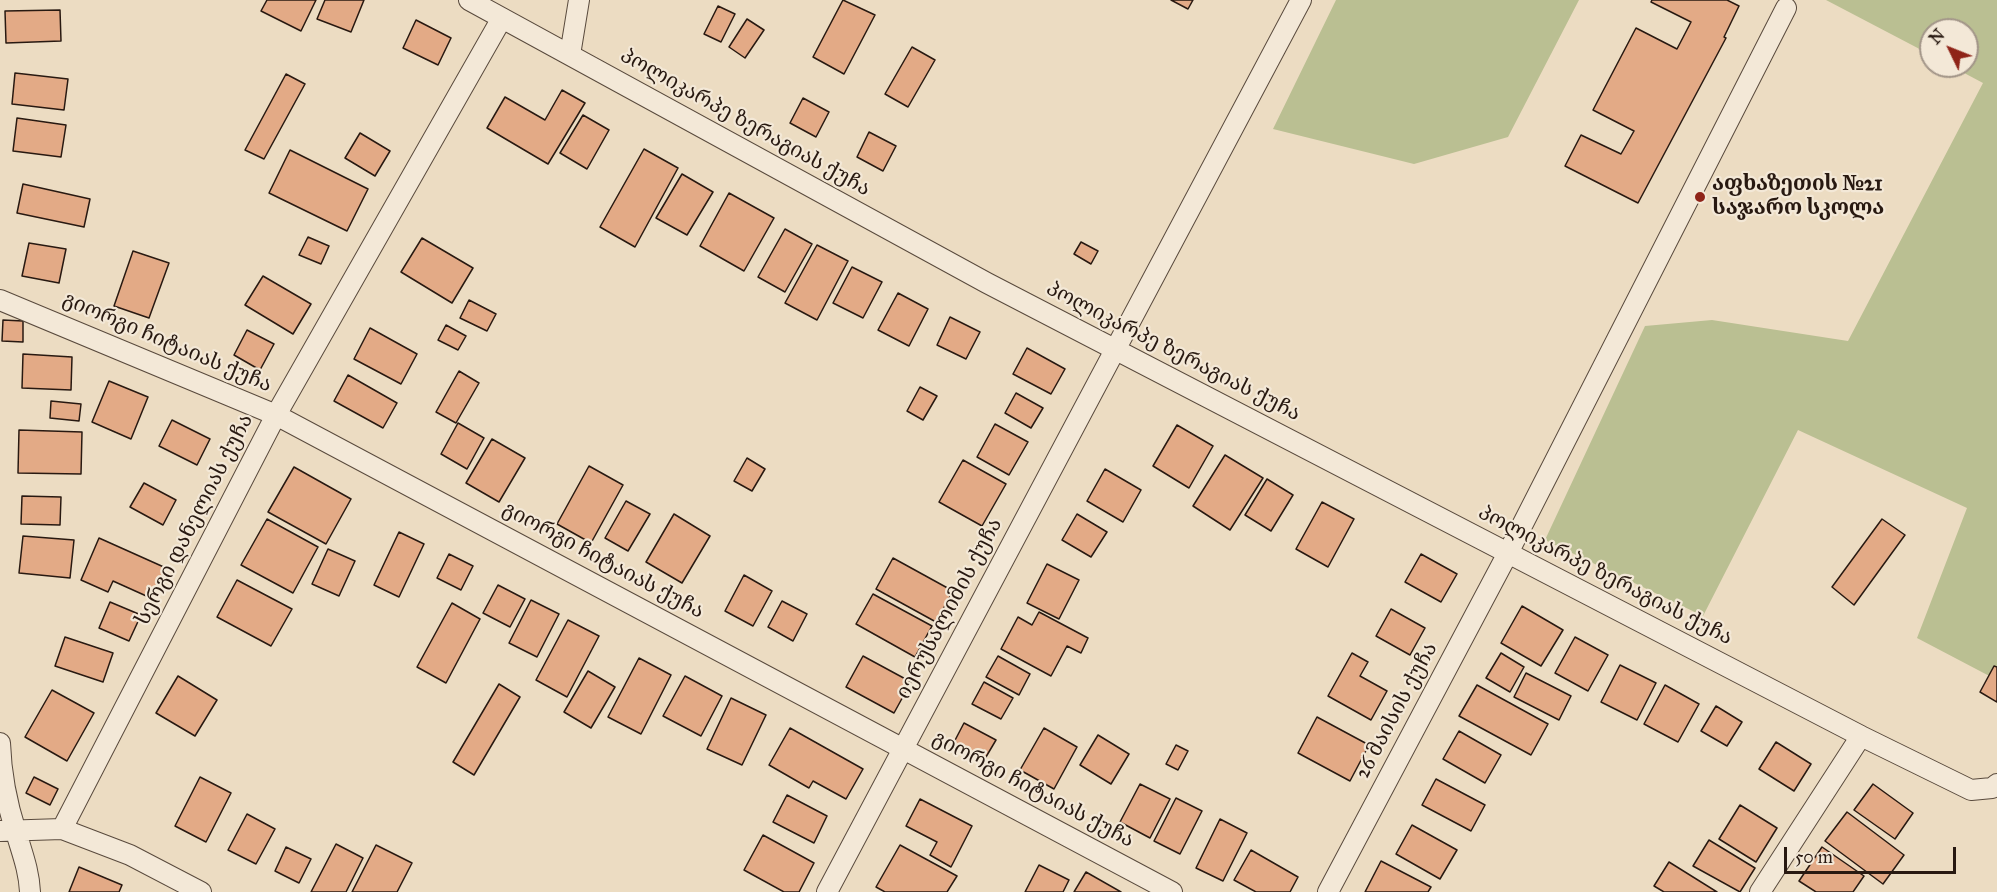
<!DOCTYPE html>
<meta charset="utf-8">
<style>
body{margin:0}
#map{position:relative;width:1997px;height:892px;overflow:hidden;background:#ecdcc2;font-family:"IM FELL Great Primer",serif}
canvas{display:block}
.north{position:absolute;left:1919px;top:18px;width:60px;height:60px;box-sizing:border-box;background:#f3e8d7;border:2px solid #a29588;border-radius:50%;rotate:313deg;font-size:16px;font-weight:700;line-height:24px;text-align:center;color:#281911}
.north::after{content:'';display:block;margin:auto;width:21px;height:27px;background:#8f2418;clip-path:polygon(50% 0,100% 100%,50% 72%,0 100%)}
.scale{position:absolute;left:1784px;top:847px;width:172px;height:27px;box-sizing:border-box;border:3px solid #281911;border-top:0;padding-left:8px;font-size:18px;line-height:21px;white-space:nowrap;color:#281911;-webkit-text-stroke:4px #f3e8d7;paint-order:stroke}
</style>
<div id="map">
<canvas width="1997" height="892"></canvas>
<div class="north">N</div>
<div class="scale">50 m</div>
</div>
<script>
const c = document.querySelector('canvas').getContext('2d');
c.lineJoin = 'round';
function paint(path, color) { c.fillStyle = color; c.fill(path, 'evenodd'); }
function stroke(path, color, width, dash) { c.strokeStyle = color; c.lineWidth = width; c.lineCap = dash ? 'butt' : 'round'; c.setLineDash(dash || []); c.stroke(path); }
function write(font, color, halo, rows, align = 'center') {
  c.font = font + ' "IM FELL Great Primer","Noto Serif Georgian",serif'; c.lineWidth = 4.5; c.setLineDash([]); c.textBaseline = 'middle'; c.strokeStyle = halo; c.fillStyle = color; for (const [text, x, y, turn = 0] of rows) {
    c.save(); c.translate(x, y); c.rotate((+turn || 0) * Math.PI / 180); c.textAlign = isNaN(turn) ? turn : align; if (halo) c.strokeText(text, 0, 0); c.fillText(text, 0, 0); c.restore();
  }
}
const green = new Path2D(`
 M1336 0H1579L1508 137 1414 164 1273 129Z
 M1826 0H1997V680L1917 638 1967 508 1798 430 1703 616 1545 540 1645 326 1712 320 1848 341 1983 83 1951 66H1967V30H1931V55Z`);
const building = new Path2D(`
 M267 0H316L301 31 261 11Z
 M325 0H364L351 32 317 19Z
 M843 0 875 15 844 74 813 57Z
 M1171 0H1193L1188 9Z
 M1652 0H1727L1739 6 1724 37 1726 38 1638 203 1565 166 1581 135 1621 154 1634 131 1593 110 1636 28 1677 49 1691 22 1651 2Z
 M718 6 735 14 721 42 704 34Z
 M60 10 61 41 6 43 5 11Z
 M747 19 764 30 745 58 729 47Z
 M416 20 451 38 438 65 403 48Z
 M912 47 935 60 908 107 885 94Z
 M15 73 68 79 64 110 12 104Z
 M286 74 305 84 264 159 245 150Z
 M562 90 585 103 548 164 487 128 505 97 545 120Z
 M803 98 829 112 816 137 790 123Z
 M583 115 609 130 587 169 560 153Z
 M17 118 66 125 61 157 13 151Z
 M869 132 896 146 883 171 857 157Z
 M360 133 390 151 375 176 345 158Z
 M644 149 678 168 635 247 600 227Z
 M290 150 368 189 347 231 269 193Z
 M682 174 713 192 687 235 656 218Z
 M23 184 90 199 84 227 17 213Z
 M729 193 774 218 744 271 700 246Z
 M785 229 812 244 785 292 758 277Z
 M308 237 329 246 321 264 299 255Z
 M422 238 473 268 452 303 401 272Z
 M1081 242 1098 251 1091 264 1074 254Z
 M29 243 66 249 59 283 22 276Z
 M817 245 848 261 817 320 785 303Z
 M133 251 169 263 149 318 114 306Z
 M852 267 882 282 863 318 833 303Z
 M263 276 311 304 293 334 245 305Z
 M898 293 928 309 909 346 878 330Z
 M469 300 496 314 487 331 460 318Z
 M950 317 980 332 966 359 937 345Z
 M3 320 23 321V342L2 341Z
 M446 325 466 336 458 350 438 340Z
 M370 328 417 354 401 384 354 359Z
 M247 330 274 344 260 370 234 355Z
 M1027 348 1065 369 1051 394 1013 374Z
 M23 354 72 357 71 390 22 388Z
 M459 371 479 383 456 423 436 412Z
 M348 375 397 403 383 428 334 401Z
 M109 381 148 397 131 439 92 422Z
 M920 387 937 396 923 420 907 411Z
 M1016 393 1043 408 1031 428 1005 413Z
 M51 401 81 404 79 421 50 418Z
 M172 420 210 439 197 465 159 446Z
 M458 423 484 438 467 469 441 454Z
 M995 424 1028 442 1009 475 977 457Z
 M1177 425 1213 446 1189 488 1153 466Z
 M19 430 82 432 81 474 18 473Z
 M492 439 525 458 499 502 466 483Z
 M1225 455 1263 478 1230 530 1193 506Z
 M747 458 765 469 752 491 734 481Z
 M963 460 1006 484 982 526 939 502Z
 M589 466 623 485 591 543 557 524Z
 M294 467 351 499 326 544 268 512Z
 M1105 469 1141 490 1123 522 1087 501Z
 M1267 479 1293 495 1271 531 1245 515Z
 M144 483 176 500 163 525 130 507Z
 M22 496 61 497 60 525 21 524Z
 M626 501 650 514 628 551 605 538Z
 M1322 502 1354 519 1328 567 1296 549Z
 M674 514 710 536 682 583 646 562Z
 M1077 514 1107 532 1091 557 1062 540Z
 M267 519 318 547 293 593 241 565Z
 M1882 519 1905 535 1854 605 1832 587Z
 M399 532 424 544 399 597 374 585Z
 M23 536 74 540 70 578 19 573Z
 M99 538 166 568 153 599 113 581 108 592 81 580Z
 M328 549 355 561 339 596 312 584Z
 M449 554 473 566 461 590 437 578Z
 M1421 554 1457 574 1441 602 1405 582Z
 M893 558 953 591 936 622 876 589Z
 M1047 564 1079 580 1059 619 1027 603Z
 M744 575 772 591 753 626 725 611Z
 M237 580 292 609 271 646 217 617Z
 M498 585 525 599 510 627 483 613Z
 M873 594 932 626 915 657 856 624Z
 M531 600 559 614 537 657 509 643Z
 M782 601 807 614 793 641 768 627Z
 M110 602 141 615 129 641 99 628Z
 M452 603 480 619 446 683 417 667Z
 M1522 606 1563 630 1541 666 1501 643Z
 M1391 609 1425 628 1410 655 1376 636Z
 M1039 612 1088 638 1081 653 1067 646 1051 676 1001 649 1018 617 1032 625Z
 M568 620 599 636 567 697 536 680Z
 M65 637 113 653 103 682 55 666Z
 M1575 637 1608 655 1588 691 1555 673Z
 M1352 653 1368 662 1360 676 1387 691 1371 720 1328 696Z
 M1501 653 1524 667 1510 692 1486 678Z
 M863 656 911 682 894 713 846 687Z
 M998 656 1030 674 1019 695 986 677Z
 M639 658 671 675 641 734 608 717Z
 M1620 665 1656 683 1637 720 1601 702Z
 M1994 666 1997 667V702L1980 692Z
 M588 671 615 687 591 728 564 712Z
 M1526 673 1571 696 1559 720 1514 697Z
 M178 676 217 700 195 736 156 713Z
 M685 676 722 696 701 736 663 716Z
 M984 682 1013 698 1001 719 972 704Z
 M499 684 520 697 474 775 453 762Z
 M1477 685 1548 724 1531 755 1459 716Z
 M1665 685 1699 704 1678 742 1644 724Z
 M52 690 94 713 67 761 25 737Z
 M731 698 766 715 742 765 707 749Z
 M1716 706 1742 722 1727 746 1701 731Z
 M1317 717 1369 745 1350 781 1298 753Z
 M964 723 996 740 983 762 952 746Z
 M790 728 863 769 846 799 813 781 809 788 769 765Z
 M1044 728 1077 747 1054 789 1020 770Z
 M1459 731 1501 755 1485 783 1443 759Z
 M1098 735 1129 754 1111 784 1080 765Z
 M1776 742 1811 764 1794 791 1759 769Z
 M1176 745 1188 751 1178 770 1166 764Z
 M34 777 58 789 50 805 26 793Z
 M200 777 231 793 206 842 175 826Z
 M1436 779 1485 805 1471 831 1422 805Z
 M1140 784 1170 799 1150 838 1120 822Z
 M1873 784 1913 813 1895 839 1854 810Z
 M787 795 827 816 814 843 773 822Z
 M1176 798 1202 811 1180 854 1154 841Z
 M920 799 972 826 951 867 930 855 937 842 906 826Z
 M1740 805 1777 828 1756 862 1719 839Z
 M1847 812 1904 855 1883 884 1825 841Z
 M247 814 275 829 256 864 228 850Z
 M1220 819 1247 833 1223 881 1196 868Z
 M1412 825 1457 850 1440 879 1396 854Z
 M763 835 814 863 799 892H784L744 870Z
 M1709 840 1755 868 1740 892 1693 866Z
 M336 844 363 858 346 892H311Z
 M376 845 412 863 397 892H352Z
 M900 845 957 876 947 892H885L876 887Z
 M286 847 311 859 299 883 275 871Z
 M1822 847 1864 876 1853 892H1816L1799 881Z
 M1251 850 1298 877 1290 892H1256L1234 880Z
 M1381 861 1431 887 1428 892H1365Z
 M1669 862 1717 892H1664L1654 886Z
 M1039 865 1069 880 1063 892H1025Z
 M79 867 122 885 119 892H69Z
 M1086 872 1121 892H1074Z`);
const minor = new Path2D(`
 M469 0 987 283 1861 736
 M570 55 579 0
 M0 300 276 415 1172 892
 M0 743C1 772 7 804 16 832 22 853 29 870 30 892
 M62 829 276 415 502 18
 M0 831 62 829 130 855 201 892
 M827 892 1301 0
 M1328 892 1508 553 1786 8
 M1760 892 1861 736 1971 790 1992 788 1997 784`);
const markers = [
 [1700,197,6,"#8f2418"]
];
const streetNames = [
 ["პოლიკარპე ზერაგიას ქუჩა",745,123,29],
 ["გიორგი ჩიტაიას ქუჩა",167,343,23],
 ["პოლიკარპე ზერაგიას ქუჩა",1173,352,27],
 ["სერგი დანელიას ქუჩა",195,520,-63],
 ["გიორგი ჩიტაიას ქუჩა",603,561,28],
 ["პოლიკარპე ზერაგიას ქუჩა",1605,576,27],
 ["იერუსალიმის ქუჩა",950,609,-62],
 ["26 მაისის ქუჩა",1397,711,-62],
 ["გიორგი ჩიტაიას ქუჩა",1033,790,28]
];
const poiNames = [
 ["აფხაზეთის №21",1712,185],
 ["საჯარო სკოლა",1712,209]
];
paint(green, '#babf92');
paint(building, '#e3aa86');
stroke(building, '#281911', 1.5);
stroke(minor, '#594a3d', 22);
stroke(minor, '#f3e8d7', 20);
for (const [x, y, r, color] of markers) { const dot = new Path2D(); dot.arc(x, y, r, 0, 2 * Math.PI); c.fillStyle = color; c.fill(dot); stroke(dot, '#f3e8d7', 2); }
write('21px', '#281911', '#f3e8d7', streetNames);
write('bold 21px', '#281911', '#f3e8d7', poiNames, 'left');
</script>
